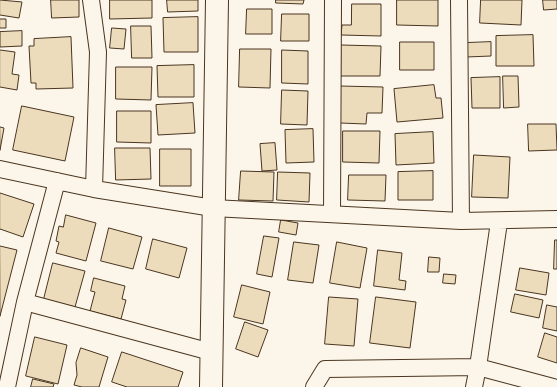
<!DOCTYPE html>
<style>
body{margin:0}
canvas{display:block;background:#fbf6e9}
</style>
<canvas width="557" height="387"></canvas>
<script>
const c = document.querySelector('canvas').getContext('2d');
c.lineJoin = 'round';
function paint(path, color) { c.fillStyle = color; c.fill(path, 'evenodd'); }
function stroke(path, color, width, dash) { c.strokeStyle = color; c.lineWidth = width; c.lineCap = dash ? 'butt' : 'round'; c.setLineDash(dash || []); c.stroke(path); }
const building = new Path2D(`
 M0 0 22 2 19 18 0 15Z
 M51 0H79V17L52 18Z
 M110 0H152V18L110 19Z
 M167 0H198V11L168 12Z
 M276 0H304L303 4 276 3Z
 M397 0H438V26L397 25Z
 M481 0H522L521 25 480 23Z
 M543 0H557V9L544 10Z
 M352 4H381V36L341 35 342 25H351Z
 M247 9H272V34H246Z
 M282 14H309V41H281Z
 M198 17V52H164L163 18Z
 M0 19H6V28H0Z
 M131 26H151L152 58H132Z
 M112 28 126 29 124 49 110 48Z
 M22 31V46L0 47V32Z
 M533 35 534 66H496V36Z
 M71 37 73 88 36 89V83H31L29 46H34V39Z
 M400 42H434V70H400Z
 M491 42V56L466 57V43Z
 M341 45 381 46 380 76H341Z
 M240 49H271L270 88 239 87Z
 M0 50 15 52 12 74 19 75 17 90 0 87Z
 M282 50 308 51V84L282 83Z
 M194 65V97H158L157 66Z
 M116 67H152L151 100 116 99Z
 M503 76H518L519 107 504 108Z
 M500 77V108H472L471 78Z
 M434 85 436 98H441L443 118 397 122 394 89Z
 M340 86 383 87 382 113H367L366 124 340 123Z
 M282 90 308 91 307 125 281 124Z
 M193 103 195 133 158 135 156 105Z
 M22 106 74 117 65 161 13 150Z
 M117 111H151V143L117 142Z
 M528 124H556L557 150 529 151Z
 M0 127 4 128 0 150Z
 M313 129 314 162 286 163 285 130Z
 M343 131H380L379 163 343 162Z
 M433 132 434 163 396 165 395 134Z
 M275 143 277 170 262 171 260 144Z
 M115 148H150L151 179 116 180Z
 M160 149H191V186H160Z
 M474 155 510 157 508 198 472 197Z
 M241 171 274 172 273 201 239 200Z
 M433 171V200H398V172Z
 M278 172 310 173 309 202 277 200Z
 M349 175H386L385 201 348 200Z
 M0 193 34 204 23 237 0 229Z
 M66 215 96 223 86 261 56 253 59 242 56 241 59 226 63 227Z
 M281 220 298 223 296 235 279 232Z
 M109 228 142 237 133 269 101 261Z
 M264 236 279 238 272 277 257 274Z
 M153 239 187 248 179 278 146 269Z
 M555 240H557V269H554Z
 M294 242 319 245 313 283 288 280Z
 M337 242 367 248 360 288 330 283Z
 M0 246 17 250 0 316Z
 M378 250 402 253 399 280 406 281 405 290 374 286Z
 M429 257 440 258 439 272H428Z
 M53 263 85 271 75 307 44 299Z
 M520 268 549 273 546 295 516 290Z
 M444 274 456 275 455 284 443 283Z
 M94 278 125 286 122 299 126 300 121 319 90 311 95 292 91 291Z
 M242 285 270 292 263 324 234 317Z
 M515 294 543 300 539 318 511 312Z
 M329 297 358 299 354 346 325 344Z
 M376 297 416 302 410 348 370 343Z
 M547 305 557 307V331L543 328Z
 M245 322 268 330 258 357 236 349Z
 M545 333 557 337V363L538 357Z
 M35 337 67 345 58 384 26 376Z
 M81 348 108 357 99 387H82L74 385 77 375 76 363Z
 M122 352 183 372 178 387H127L112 382Z
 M33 379 54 384 53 387H31Z`);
const street = new Path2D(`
 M91 0 98 52 94 189
 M459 0 461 221
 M0 169 94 189 213 208 461 221 557 219
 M332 214 333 0
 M25 302 211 352
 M7 387 25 302 57 181
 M314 387 325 369 478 367 553 387
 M474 387 478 367 499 222`);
const secondary = new Path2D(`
 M211 387 217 0`);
paint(building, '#ecdcbc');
stroke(building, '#4a3520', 1);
stroke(street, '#4a3520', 18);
stroke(secondary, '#4a3520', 24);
stroke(street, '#fbf6e9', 16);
stroke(secondary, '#fbf6e9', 22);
</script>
